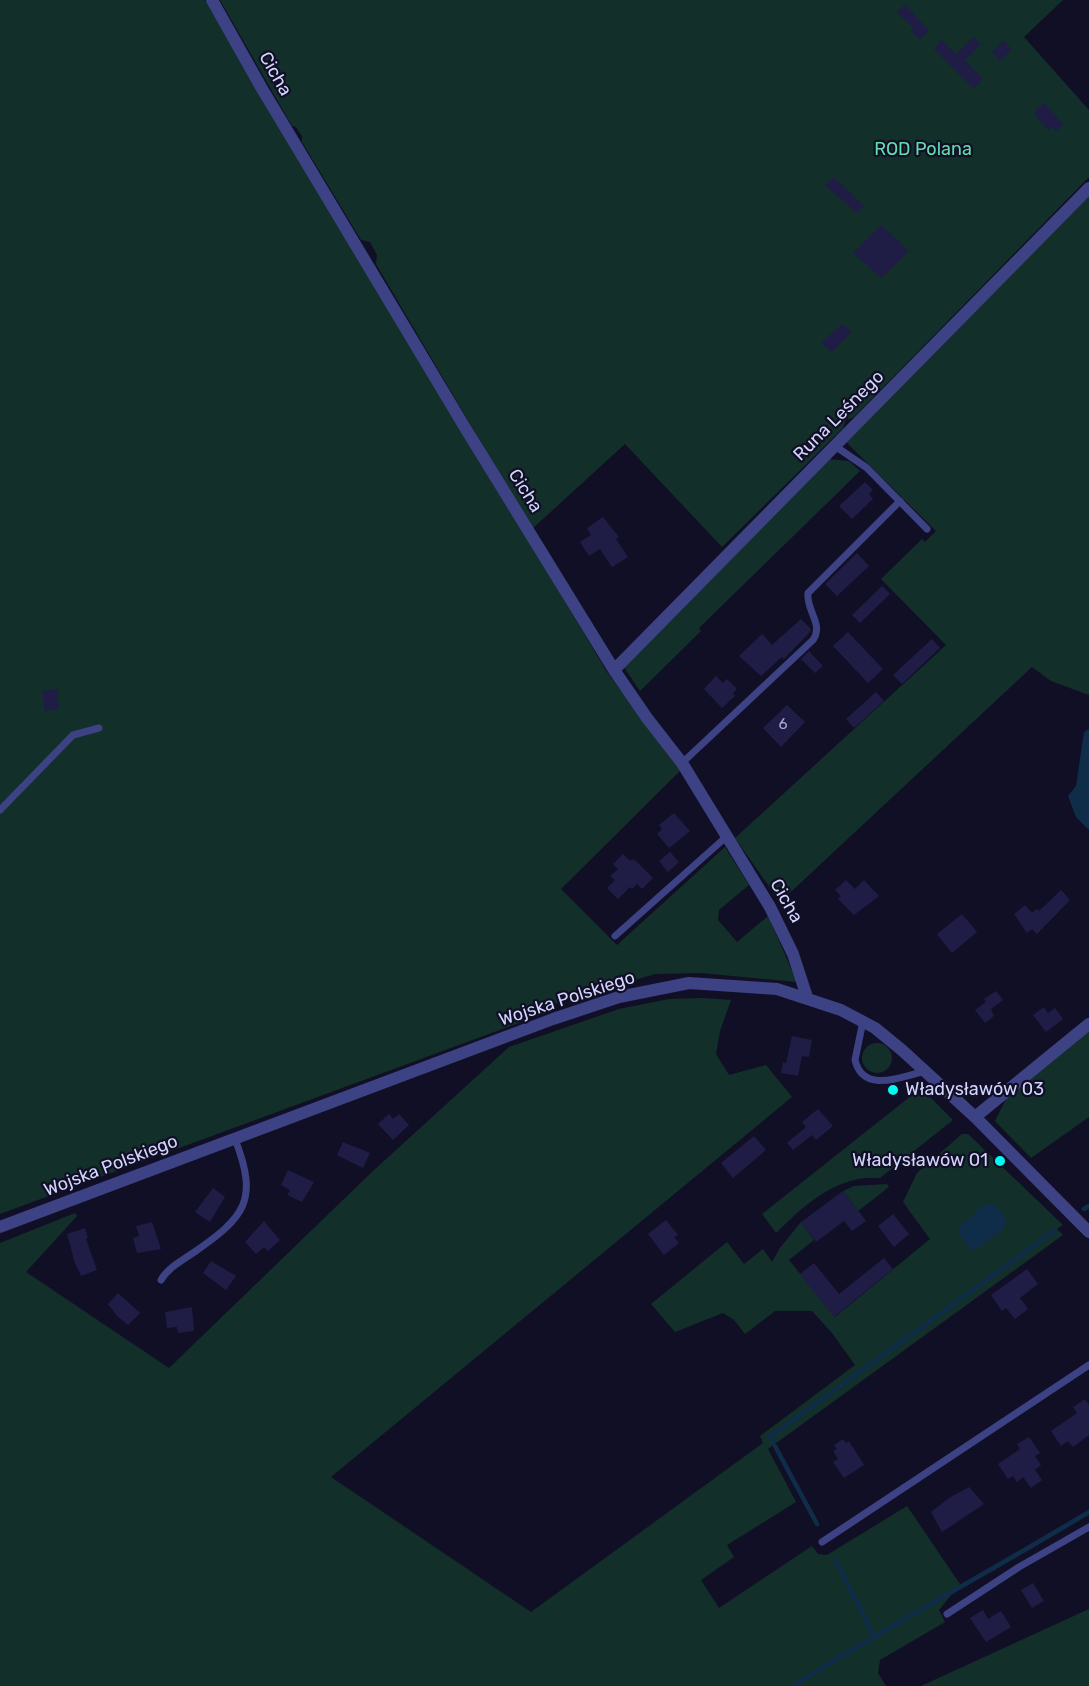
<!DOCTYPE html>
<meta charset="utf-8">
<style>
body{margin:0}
canvas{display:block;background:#100f25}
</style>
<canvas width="1089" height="1686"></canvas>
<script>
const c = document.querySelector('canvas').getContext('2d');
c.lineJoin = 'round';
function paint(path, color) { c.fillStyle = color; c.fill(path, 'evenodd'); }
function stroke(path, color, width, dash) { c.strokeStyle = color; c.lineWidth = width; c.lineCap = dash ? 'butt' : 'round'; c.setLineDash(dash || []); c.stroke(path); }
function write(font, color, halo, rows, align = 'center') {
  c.font = font + ' Rubik,sans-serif'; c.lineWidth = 4.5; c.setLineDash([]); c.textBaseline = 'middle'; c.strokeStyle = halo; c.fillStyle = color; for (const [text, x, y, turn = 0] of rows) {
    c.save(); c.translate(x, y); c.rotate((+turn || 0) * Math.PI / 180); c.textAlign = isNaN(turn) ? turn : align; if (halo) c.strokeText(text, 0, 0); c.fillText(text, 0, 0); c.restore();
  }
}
const green = new Path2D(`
 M0 0H205L607 672 681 770 561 889 617 945 725 847 749 885 719 910 718 920 737 942 768 916 797 982 700 973 655 974 554 1004 543 1014 0 1214Z
 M220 0H1063L1024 37 1089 110V177L854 417 846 420 843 428 722 547 625 444 532 529 376 264 377 255 370 242 361 240 302 142V136L296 127 292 126Z
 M1089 193V695L1051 681 1032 667 780 902 735 838 946 645 881 579 922 539 925 542 936 531 846 442Z
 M829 459 849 461 860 471 699 628 701 631 640 691 623 666Z
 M703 998 731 1000 720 1031 716 1054 729 1075 766 1065 792 1097 331 1477 531 1612 763 1443 760 1436 855 1365 832 1333 812 1311H775L745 1334 734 1320 723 1313 675 1332 651 1304 727 1242 744 1264 763 1249 772 1262 780 1248 801 1222 814 1240 789 1260 835 1317 930 1239 903 1202 917 1173 962 1134H968L1063 1225 1057 1229 1063 1235 768 1449 796 1502 727 1545 734 1557 701 1580 719 1608 812 1546 818 1554 827 1555 907 1506 960 1584 939 1610 945 1622 880 1660 878 1673 886 1686H0V1243L75 1213 77 1216 26 1272 169 1368 373 1171 509 1047 619 1009 669 999Z
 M1089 1031V1117L1031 1158 995 1121 1007 1097Z
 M862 1058a15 15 0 1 1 30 0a15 15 0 1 1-30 0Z
 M921 1088 953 1120 880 1178C838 1174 804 1205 776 1233L762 1214Z
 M887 1184 889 1187 858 1211 843 1191 854 1186Z
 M1089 1609V1686H921Z`);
const water = new Path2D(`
 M1089 729V829H1088L1076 817 1068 796 1076 786 1084 732Z
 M993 1203 1004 1214 1006 1224 1002 1231 972 1251 960 1235 959 1227 984 1205Z`);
const stream = new Path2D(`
 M1084 1209 1089 1206
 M773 1442 770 1437 1054 1231
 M775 1446 817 1524
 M835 1559 874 1636
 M793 1686C890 1625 991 1571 1089 1512`);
const building = new Path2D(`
 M905 4 929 31 920 40 911 31 914 28 897 13Z
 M974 37 981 44 965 60 983 79 974 89 934 49 942 40 956 54Z
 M1003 40 1012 49 1000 61 992 52Z
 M1044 103 1063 124 1056 131 1051 127 1048 130 1035 115V111Z
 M834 177 864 206 857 213 825 185Z
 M881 225 909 251 881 278 853 253Z
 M842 324 852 332 832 352 821 343Z
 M865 482 873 490 869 494 873 499 852 519 839 506Z
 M603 517 619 537 616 539 628 557 612 567 600 549 589 556 580 542 591 535 587 528Z
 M857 553 869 566 837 596 825 584Z
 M882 586 890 594 860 623 852 615Z
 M801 619 811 629 810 632 784 659 782 657 761 676 739 656 762 634 772 645Z
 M848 632 883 669 868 683 833 646Z
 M932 639 940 648 902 684 893 675Z
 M809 651 823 666 815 673 801 659Z
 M716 676 723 683 727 679 737 689 733 693 735 696 722 708 704 689Z
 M57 689 59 709 45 711 42 691Z
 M876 692 884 701 854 728 846 719Z
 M787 705 805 722 781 747 763 728Z
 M674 813 690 831 669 848 657 834 662 829 659 825Z
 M670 852 679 862 668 872 659 861Z
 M623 854 630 861 633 859 636 861 653 878 642 889 637 884 632 889 630 887 618 899 607 888 615 880 610 876 618 869 613 864Z
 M846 880 855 889 864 880 879 896 854 915 838 899 841 896 835 890Z
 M1061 890 1070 900 1037 934 1032 929 1027 933 1014 914 1025 905 1032 913 1037 909 1039 911Z
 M962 914 977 932 952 953 937 934Z
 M996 991 1003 1000 991 1009 994 1016 985 1023 975 1010 986 1002 984 999Z
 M1044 1007 1048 1013 1055 1008 1063 1019 1046 1032 1033 1015Z
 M792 1036 812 1040 809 1057 802 1056 798 1076 781 1073 783 1062 786 1063Z
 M818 1109 833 1126 816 1140 812 1135 793 1150 787 1143 806 1127 802 1122Z
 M389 1114 393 1119 399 1114 409 1125 393 1140 378 1124Z
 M754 1136 766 1150 733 1178 721 1163Z
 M343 1142 370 1153 363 1168 337 1155Z
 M288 1170 314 1182 302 1202 287 1195 290 1190 281 1185Z
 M213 1188 225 1197 210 1222 195 1212Z
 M843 1191 866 1221 852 1231 844 1221 816 1242 801 1222Z
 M893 1214 909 1234 894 1247 878 1226Z
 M666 1220 678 1235 674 1237 679 1243 664 1255 648 1234Z
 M264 1221 280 1240 268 1251 264 1247 256 1254 245 1242Z
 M152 1222 161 1249 137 1253 133 1238 139 1236 136 1226Z
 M85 1228 88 1238 86 1239 97 1270 81 1276 75 1263 67 1234Z
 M884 1258 893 1269 834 1317 800 1274 814 1263 839 1294Z
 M211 1261 236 1276 226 1290 203 1273Z
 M1027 1269 1038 1284 1020 1298 1028 1309 1015 1319 1006 1308 1002 1311 991 1295Z
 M118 1293 140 1313 128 1325 117 1316 108 1304Z
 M192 1307 194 1331 178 1333 177 1327 167 1328 165 1312Z
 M1085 1399 1089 1405V1435L1073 1447 1068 1441 1061 1446 1051 1431 1077 1413 1073 1407Z
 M1029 1437 1040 1453 1035 1456 1041 1465 1035 1470 1042 1480 1031 1488 1023 1477 1017 1482 1013 1476 1008 1479 998 1464 1020 1449 1017 1444Z
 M843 1439 846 1443 849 1441 864 1465 844 1478 833 1462 838 1459 833 1451 837 1449 834 1445Z
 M969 1487 984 1504 942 1532 931 1512 949 1498Z
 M1033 1583 1044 1601 1032 1608 1021 1590Z
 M983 1610 988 1619 1001 1611 1011 1627 986 1642 970 1618Z`);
const service = new Path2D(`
 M835 446 867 468 927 529
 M682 763 813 640C824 624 806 611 808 593L900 501
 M0 810 73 735 99 728
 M615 936 726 837
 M863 1021 855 1060C863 1094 901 1077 925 1071
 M161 1280C168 1268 181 1261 193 1253 245 1217 259 1201 235 1139
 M822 1542 1089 1365
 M947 1614 1019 1567 1089 1527`);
const minor = new Path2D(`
 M212 0 261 87 464 426 614 670 647 718 682 763 770 907 793 954 807 997
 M614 670 1089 188
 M975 1117 1089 1024`);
const tertiary = new Path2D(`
 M0 1227 553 1019 619 997 689 983 777 989 841 1010 875 1028 903 1051 975 1117 1089 1232`);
const markers = [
 [893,1090,6,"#06f8f2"],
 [1000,1161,6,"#06f8f2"]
];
const numberNames = [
 ["6",783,725]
];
const streetNames = [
 ["Cicha",275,74,60],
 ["Runa Leśnego",839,416,-45],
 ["Cicha",525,491,58],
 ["Cicha",786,901,60],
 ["Wojska Polskiego",567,999,-18],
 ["Wojska Polskiego",111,1166,-21]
];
const parkNames = [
 ["ROD Polana",923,150]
];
const poiNames = [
 ["Władysławów 03",905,1090],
 ["Władysławów 01",988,1161,"right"]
];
paint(green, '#132f2a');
paint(water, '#0f2d49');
stroke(stream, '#0f2d49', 4.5);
paint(building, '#1f1c46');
stroke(service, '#3c4283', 7);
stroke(minor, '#3c4283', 12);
stroke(tertiary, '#3c4283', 12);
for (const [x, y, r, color] of markers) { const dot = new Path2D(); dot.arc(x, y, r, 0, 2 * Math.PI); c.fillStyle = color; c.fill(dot); stroke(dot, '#100f25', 2); }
write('15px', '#a7a7d0', null, numberNames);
write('18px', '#d4d5fe', '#100f25', streetNames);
write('18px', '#62ddae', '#100f25', parkNames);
write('18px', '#d4d5fe', '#100f25', poiNames, 'left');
</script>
